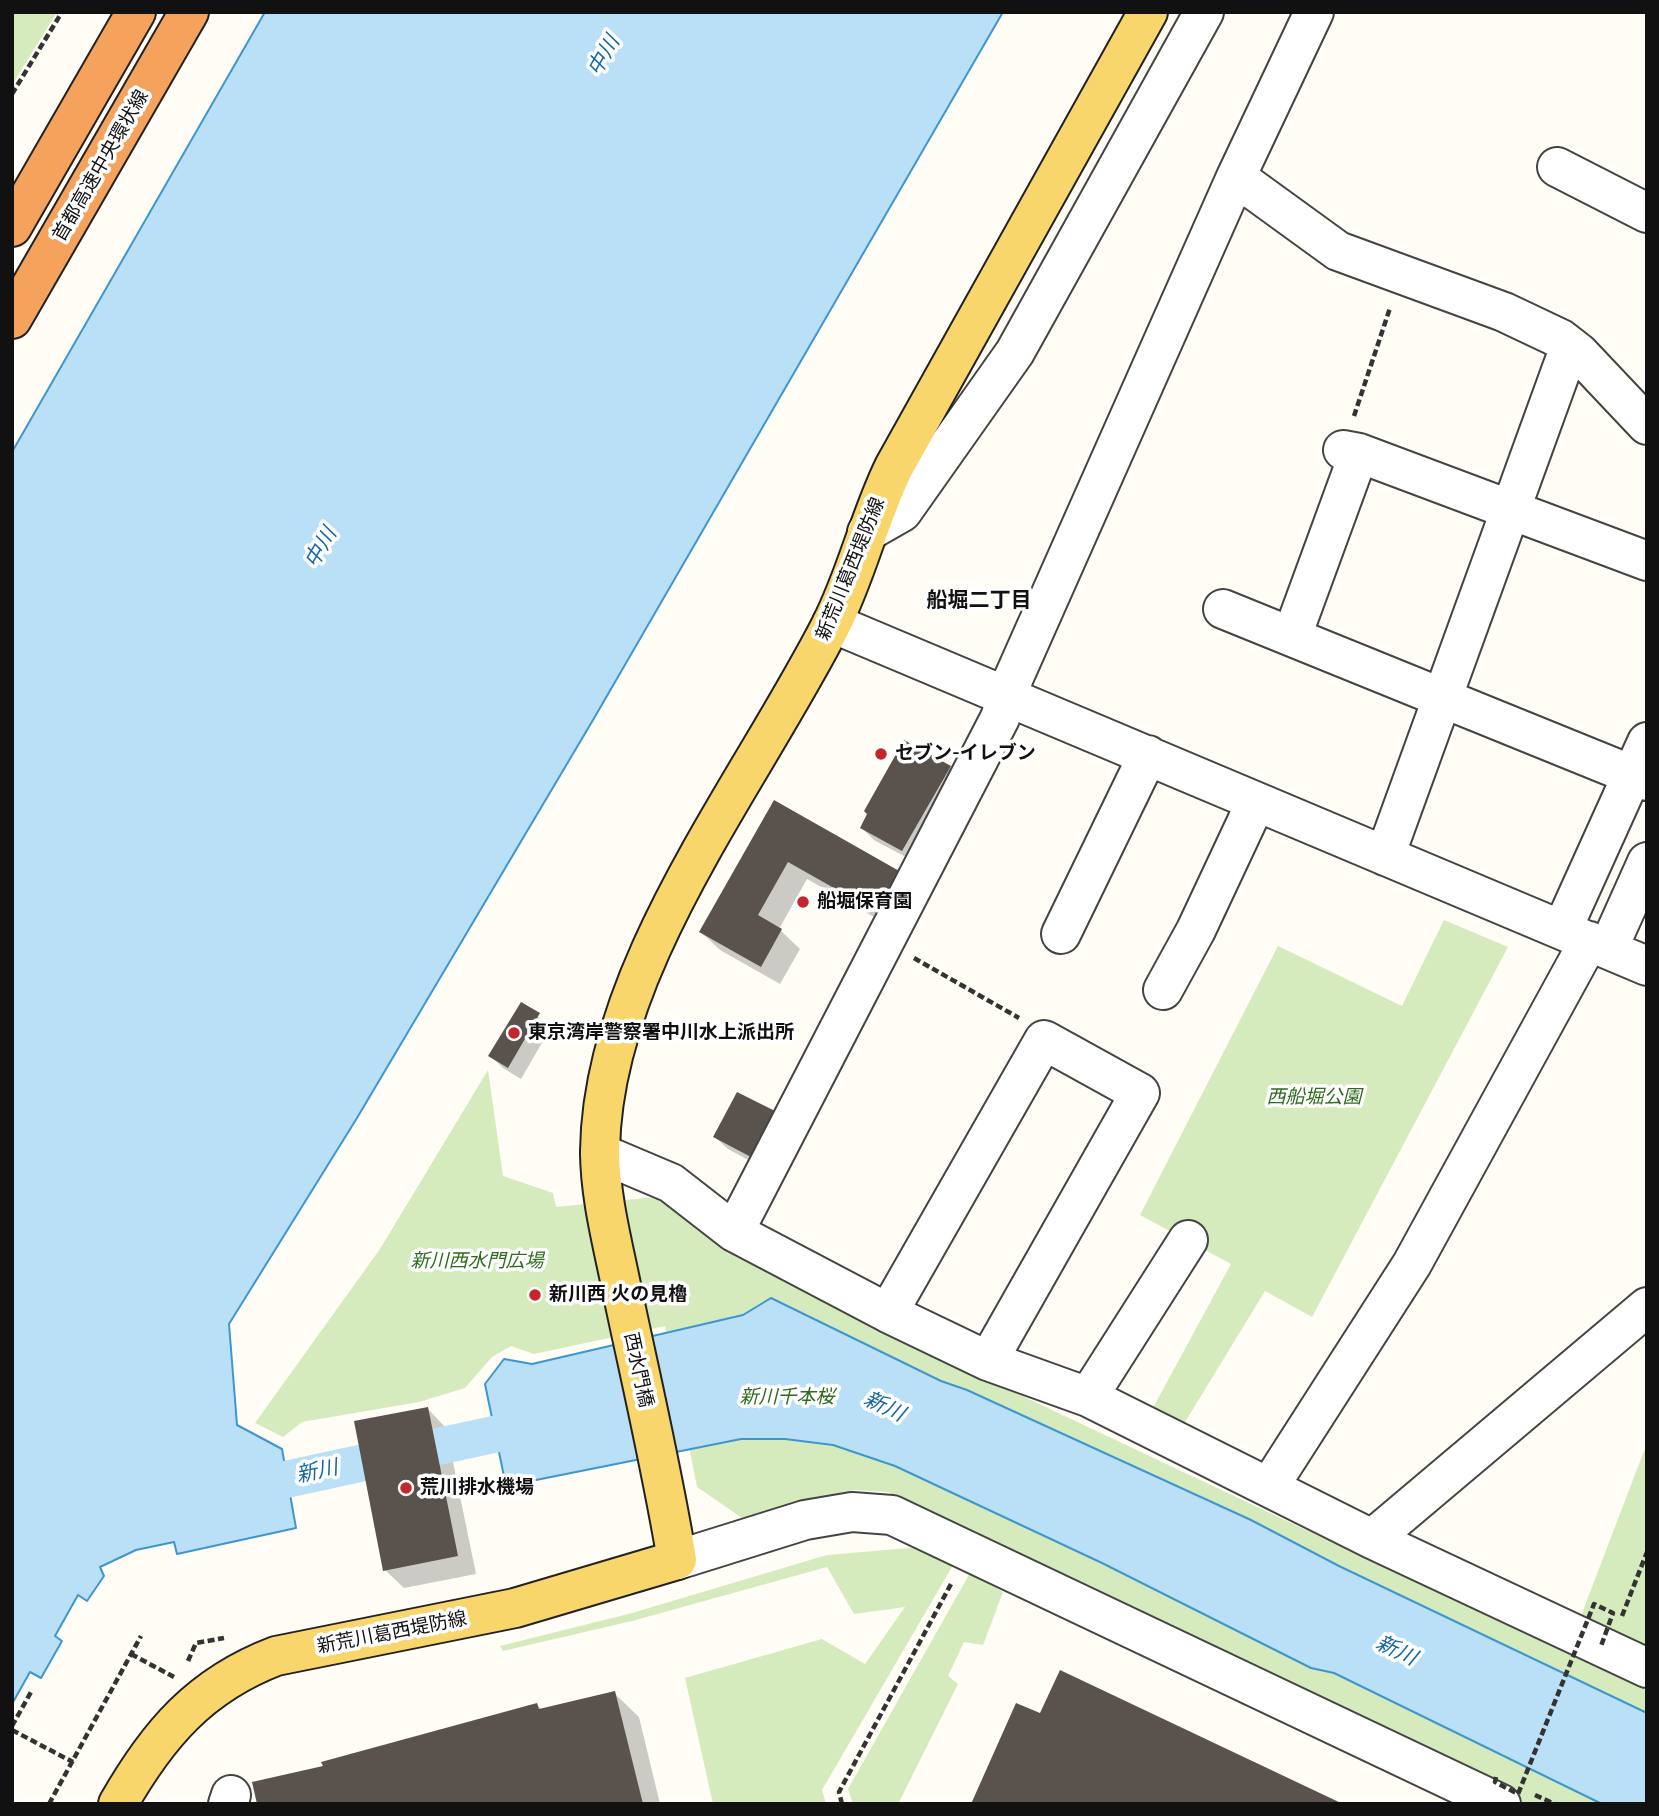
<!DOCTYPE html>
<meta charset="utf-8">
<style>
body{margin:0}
#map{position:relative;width:1659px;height:1816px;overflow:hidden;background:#fffdf5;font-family:"PT Serif",serif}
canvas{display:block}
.frame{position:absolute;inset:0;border:14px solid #111;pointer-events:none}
</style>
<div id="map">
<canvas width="1659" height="1816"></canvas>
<div class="frame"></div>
</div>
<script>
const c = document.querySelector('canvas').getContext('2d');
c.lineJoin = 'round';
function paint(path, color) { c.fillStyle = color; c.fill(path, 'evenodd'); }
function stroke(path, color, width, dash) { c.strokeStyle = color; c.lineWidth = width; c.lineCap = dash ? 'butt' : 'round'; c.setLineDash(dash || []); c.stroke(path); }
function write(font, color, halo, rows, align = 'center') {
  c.font = font + ' "PT Serif","Noto Sans JP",serif'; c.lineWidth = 7; c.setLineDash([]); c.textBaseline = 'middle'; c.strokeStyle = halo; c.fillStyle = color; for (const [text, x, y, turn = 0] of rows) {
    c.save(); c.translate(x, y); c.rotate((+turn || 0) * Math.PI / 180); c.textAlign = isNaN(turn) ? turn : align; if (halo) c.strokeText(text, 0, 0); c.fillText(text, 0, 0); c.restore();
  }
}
const green = new Path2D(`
 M12 12H57L12 85Z
 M1444 920 1508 947 1312 1317 1265 1291 1179 1432 1148 1417 1231 1264 1140 1215 1278 946 1402 1006Z
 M488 1070 503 1176 553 1193 556 1207 656 1197 714 1241 870 1324 1304 1529 1647 1687V1804H1508L972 1545 889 1492 854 1490 742 1518 697 1487 665 1326 534 1354 511 1346 492 1357 465 1388 419 1402 302 1422 283 1437 255 1423 380 1249Z
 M1647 1443V1662L1576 1629Z
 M921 1547 953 1565 822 1790 826 1804H713L685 1678 822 1639 865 1664 905 1607 854 1614 827 1567 632 1621 503 1651 500 1646 632 1613 827 1555Z
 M970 1573 1003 1592 983 1645 964 1642 948 1676 958 1684 898 1804H853L848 1789Z`);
const water = new Path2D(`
 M265 12H1003L593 720 357 1118 229 1324 237 1425 282 1449 296 1528 177 1554 174 1542 136 1550 100 1567 104 1576 87 1601 78 1595 55 1636 62 1641 41 1678 30 1672 12 1704V452Z
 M771 1298 941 1381 967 1390 1251 1520 1339 1566 1647 1713V1804H1602L1334 1673 1311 1668 1102 1563 895 1466 833 1445 785 1439H741L506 1486 485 1384 504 1359 532 1364 743 1315Z`);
const shadow = new Path2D(`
 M950 767 962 779 915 862 874 840 862 828 869 814Z
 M775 802 897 930 807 879 779 929 800 949 780 984 720 950 701 932Z
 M521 1004 551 1027 521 1079 503 1068 491 1056Z
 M774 1112 763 1168 728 1149 715 1137Z
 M428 1409 446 1428 476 1574 404 1588 385 1570Z
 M614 1693 639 1717 660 1804H258L325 1768 537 1705 542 1710Z`);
const canal = new Path2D(`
 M240 1482 252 1486 288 1479 542 1424`);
const building = new Path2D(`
 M904 740 951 766 902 851 860 828 867 814 864 811Z
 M774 800 901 872 878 913 788 862 758 915 782 929 761 967 699 932Z
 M521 1002 540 1013 508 1068 488 1056Z
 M737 1092 775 1111 751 1157 713 1137Z
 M428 1407 458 1556 383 1571 354 1421Z
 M1060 1670 1343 1804H971L1016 1703 1040 1713Z
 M615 1691 643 1804H257L252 1782 323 1766 321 1762 537 1703 539 1709Z`);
const path = new Path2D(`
 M12 94 62 12
 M1354 416 1390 308
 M914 958 1019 1018
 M1622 1616 1647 1552
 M131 1654 174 1677
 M188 1661 196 1643 224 1638
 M12 1726 31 1692
 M12 1730 73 1762
 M1535 1795 1555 1804
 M49 1804 141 1636
 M842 1804 839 1792 951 1584`);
const minor = new Path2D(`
 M1557 167 1647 213
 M1236 177 1338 251 1504 312 1561 339 1579 353 1647 425
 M1343 450 1359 453 1647 561
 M867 532 902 512 1015 352 1204 12
 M1223 609 1647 781
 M832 623 1647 966
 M1292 636 1359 453
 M1385 856 1570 346
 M1562 930 1647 742
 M1061 934 1148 755
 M1608 949 1647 862
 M1163 990 1196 930 1256 802
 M600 1153 671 1183 734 1232 888 1313 988 1361 1088 1397 1372 1539 1647 1668
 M734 1232 1000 718 1014 677 1236 177 1314 12
 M888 1313 1044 1040 1140 1093 988 1361
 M1088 1397 1188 1240
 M1269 1487 1412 1264 1589 941
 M1372 1539 1647 1307
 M677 1560 805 1520 852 1512 892 1515 1501 1804
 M228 1804 231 1795`);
const major = new Path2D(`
 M118 1804C158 1734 200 1685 276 1656L515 1608 677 1560C662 1469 641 1380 622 1290 613 1245 600 1197 600 1151 602 967 750 784 831 625 857 574 869 518 894 467L1148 12`);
const highway = new Path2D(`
 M12 227 136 12
 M12 319 189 12`);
const pathBridge = new Path2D(`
 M1496 1777 1495 1782 1518 1794 1594 1604 1613 1613 1601 1646`);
const markers = [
 [881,754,7,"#c4262e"],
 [803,902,7,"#c4262e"],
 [514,1033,7,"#c4262e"],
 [535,1295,7,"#c4262e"],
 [406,1488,7,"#c4262e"]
];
const streetNames = [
 ["首都高速中央環状線",101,166,-60],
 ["新荒川葛西堤防線",851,569,-68],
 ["西水門橋",638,1370,78],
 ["新荒川葛西堤防線",392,1633,-11]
];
const poiNames = [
 ["セブン-イレブン",895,754],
 ["船堀保育園",817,902],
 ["東京湾岸警察署中川水上派出所",528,1033],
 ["新川西 火の見櫓",549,1295],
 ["荒川排水機場",420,1488]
];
const parkNames = [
 ["西船堀公園",1314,1098],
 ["新川西水門広場",477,1262],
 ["新川千本桜",787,1398]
];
const waterNames = [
 ["中川",604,56,-60],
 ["中川",321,548,-60],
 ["新川",884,1407,25],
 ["新川",317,1472,-12],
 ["新川",1396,1651,25]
];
const neighbourhoodNames = [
 ["船堀二丁目",979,601]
];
paint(green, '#d5ebbd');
paint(water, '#b9e0f7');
stroke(water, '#3f96cf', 2);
paint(shadow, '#0003');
stroke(canal, '#b9e0f7', 37);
paint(building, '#5a524d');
stroke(minor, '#444', 42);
stroke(major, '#222', 42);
stroke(highway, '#222', 42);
stroke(path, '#333', 4.5, [7, 3.5]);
stroke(minor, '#fff', 38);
stroke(major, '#f9d66b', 38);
stroke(highway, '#f5a25d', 38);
stroke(pathBridge, '#333', 4.5, [7, 3.5]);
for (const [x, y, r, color] of markers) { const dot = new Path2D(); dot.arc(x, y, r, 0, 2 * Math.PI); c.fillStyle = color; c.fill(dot); stroke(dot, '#fff', 2.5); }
write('19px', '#111', '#fff', streetNames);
write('bold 19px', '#111', '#fff', poiNames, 'left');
write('italic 19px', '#2f6b1f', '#fff', parkNames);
write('italic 21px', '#1768a6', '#fff', waterNames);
write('bold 21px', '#111', '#fff', neighbourhoodNames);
</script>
